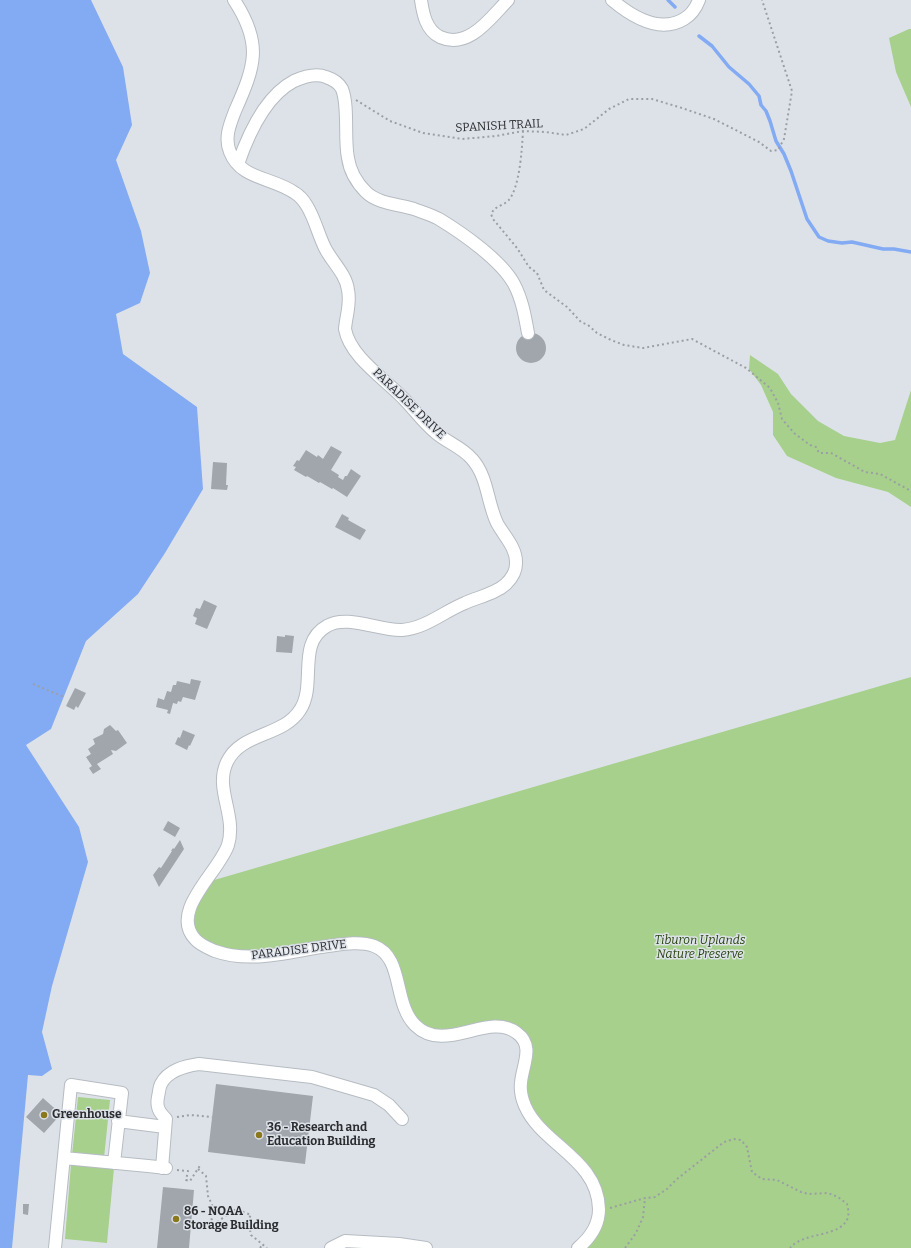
<!DOCTYPE html>
<style>
body{margin:0}
canvas{display:block;background:#dde2e9}
</style>
<canvas width="911" height="1248"></canvas>
<script>
const c = document.querySelector('canvas').getContext('2d');
c.lineJoin = 'round';
function paint(path, color) { c.fillStyle = color; c.fill(path, 'evenodd'); }
function stroke(path, color, width, dash) { c.strokeStyle = color; c.lineWidth = width; c.lineCap = dash ? 'butt' : 'round'; c.setLineDash(dash || []); c.stroke(path); }
function write(font, color, halo, rows, align = 'center') {
  c.font = font + ' Bitter,serif'; c.lineWidth = 3; c.setLineDash([]); c.textBaseline = 'middle'; c.strokeStyle = halo; c.fillStyle = color; for (const [text, x, y, turn = 0] of rows) {
    c.save(); c.translate(x, y); c.rotate((+turn || 0) * Math.PI / 180); c.textAlign = isNaN(turn) ? turn : align; if (halo) c.strokeText(text, 0, 0); c.fillText(text, 0, 0); c.restore();
  }
}
const green = new Path2D(`
 M909 29H911V107L896 72 889 38Z
 M750 355 778 374 791 394 818 421 844 436 880 443 895 440 911 390V507L888 492 836 478 787 456 773 435V412L761 385 749 369Z
 M911 677V1248H578L590 1236 595 1190 524 1104 526 1059 513 1030 465 1033 419 1029 397 980 377 947 234 956 190 931 204 883Z
 M78 1097 110 1100 104 1158 72 1155Z
 M71 1164 114 1168 107 1243 65 1239Z`);
const water = new Path2D(`
 M0 0H91L123 67 132 125 116 160 141 231 150 273 140 303 116 314 123 354 197 407 203 489 165 553 138 594 86 641 51 729 26 745 79 827 88 862 52 986 42 1032 52 1069 42 1076 28 1075 12 1248H0Z`);
const stream = new Path2D(`
 M668 0 675 7
 M699 36 712 46 729 67 749 84 759 96 761 105 766 111 770 121 776 141 784 154 791 171 807 219 819 237 828 241 842 243 852 242 883 249H894L911 252`);
const building = new Path2D(`
 M516 348a15 15 0 1 1 30 0a15 15 0 1 1-30 0Z
 M331 446 342 452 331 470 339 475 338 477 343 480 345 476H347L351 469 361 476 347 497 333 488 332 489 320 482 319 483 307 476 306 477 294 470 296 467 293 466 297 460 299 461 306 450 317 457 318 455 323 459Z
 M213 462 227 463 226 485H228L227 490 211 489Z
 M342 514 349 518 348 520 366 530 360 540 335 527Z
 M204 600 217 606 207 629 195 624 197 618 193 616 196 608 200 609Z
 M285 635 294 636 292 653 276 652 277 636 285 637Z
 M191 679 201 681 195 700 183 697 181 702 178 701 177 704 173 703 170 714 167 713 168 710 156 707 158 698 164 700 167 691 171 692 173 685H176L177 681 190 684Z
 M75 688 86 693 78 708 76 706 74 710 66 706Z
 M110 725 116 731 118 730 127 743 116 751 111 750 113 754 97 764 101 769 93 774 89 768 92 766 86 757 91 754 88 749 95 744 93 739 103 734 104 729Z
 M183 730 195 735 190 746 189 745 187 750 175 744 178 737 180 738Z
 M168 821 180 828 175 837 163 830Z
 M180 840 184 849 159 887 153 875 159 867 161 868 172 851H171L173 848 174 849Z
 M216 1084 313 1096 305 1164 208 1152Z
 M43 1098 61 1114 44 1133 26 1117Z
 M163 1187 194 1190 189 1248H157Z
 M23 1204H29L28 1215 23 1214Z`);
const path = new Path2D(`
 M356 100 390 121 423 133 462 139 496 136 523 131 546 132 566 135 584 129 609 109 629 99H652L682 108 714 119 759 142 771 151 778 150 784 139 792 91 762 0
 M523 131C522 148 520 188 508 201 502 206 495 206 491 214L493 219 517 248 529 267 537 273 544 290 567 307 581 322 588 325 597 333 611 340 624 345 643 348 692 339 746 368 770 388 778 403 782 419 794 433 810 445 816 447 819 453H831L865 472 880 474 909 490 911 492
 M33 684 64 697
 M177 1117 190 1115 212 1117
 M198 1169 206 1176 208 1196 213 1207 210 1216 214 1224 236 1209 251 1215 248 1220 251 1235 267 1248
 M177 1170 188 1171 186 1180 190 1181 201 1164
 M610 1208 645 1198 655 1197 667 1189 677 1179 724 1142 734 1139 741 1140 747 1147 752 1172 762 1179 777 1180 801 1192 809 1194 828 1193 838 1197 847 1204C848 1208 849 1213 848 1217 842 1238 804 1231 790 1248
 M260 1248 263 1244
 M625 1248 636 1233 643 1217 645 1198`);
const minor = new Path2D(`
 M234 0C263 44 255 66 235 111 230 124 224 138 230 152 241 180 273 177 295 193 300 196 304 201 307 206 315 219 318 234 325 248 332 262 346 274 348 290 351 303 346 316 345 329 350 357 385 379 403 398 414 409 423 422 435 432 446 442 462 447 472 459 488 477 487 502 497 523 504 536 517 548 516 564 516 572 512 578 506 584 495 594 478 597 465 603 443 612 426 628 402 630 379 631 347 614 327 626 296 643 317 685 300 710 283 737 241 732 227 762 214 789 237 815 228 845 219 872 169 911 195 939 200 945 208 948 215 951 251 964 291 951 328 946 343 944 360 941 374 946 404 957 393 1003 415 1025 445 1055 488 1011 517 1033 535 1046 522 1066 521 1083 520 1091 522 1099 525 1106 542 1145 598 1159 599 1209 599 1226 590 1238 578 1248
 M421 0C423 14 426 30 440 37 469 50 491 17 508 0
 M612 0C631 16 659 34 684 19 691 15 696 8 699 0
 M238 164C248 135 265 96 294 81 303 77 316 73 326 77 332 79 339 83 342 89 349 106 344 140 348 158 350 172 357 183 366 192 378 204 399 204 414 209 422 212 432 215 439 219 462 233 501 260 514 284 522 299 525 316 528 333
 M118 1121 165 1127
 M64 1158 148 1166 166 1168
 M162 1168 166 1119C159 1112 156 1107 158 1097 159 1093 159 1088 161 1084 168 1070 185 1066 199 1064L312 1077 374 1095 389 1105 402 1119
 M55 1248 71 1085 122 1093 114 1163
 M331 1248 345 1241 399 1244 426 1248`);
const markers = [
 [44,1115,4,"#8a781d"],
 [259,1135,4,"#8a781d"],
 [176,1219,4,"#8a781d"]
];
const streetNames = [
 ["SPANISH TRAIL",499,126,-3],
 ["PARADISE DRIVE",409,404,44],
 ["PARADISE DRIVE",299,950,-7]
];
const parkNames = [
 ["Tiburon Uplands",700,941],
 ["Nature Preserve",700,955]
];
const poiNames = [
 ["Greenhouse",52,1115],
 ["36 - Research and",267,1128],
 ["Education Building",267,1142],
 ["86 - NOAA",184,1212],
 ["Storage Building",184,1226]
];
paint(green, '#a6d08c');
paint(water, '#83abf3');
stroke(stream, '#83abf3', 3.5);
paint(building, '#a1a6ad');
stroke(minor, '#b6bcc2', 14);
stroke(path, '#9b9fa4', 2, [2, 3]);
stroke(minor, '#fff', 12);
for (const [x, y, r, color] of markers) { const dot = new Path2D(); dot.arc(x, y, r, 0, 2 * Math.PI); c.fillStyle = color; c.fill(dot); stroke(dot, '#dde2e9', 1.5); }
write('12px', '#2b2d30', '#dde2e9', streetNames);
write('italic 12px', '#26430e', '#dde2e9', parkNames);
write('bold 12px', '#2b2d30', '#dde2e9', poiNames, 'left');
</script>
